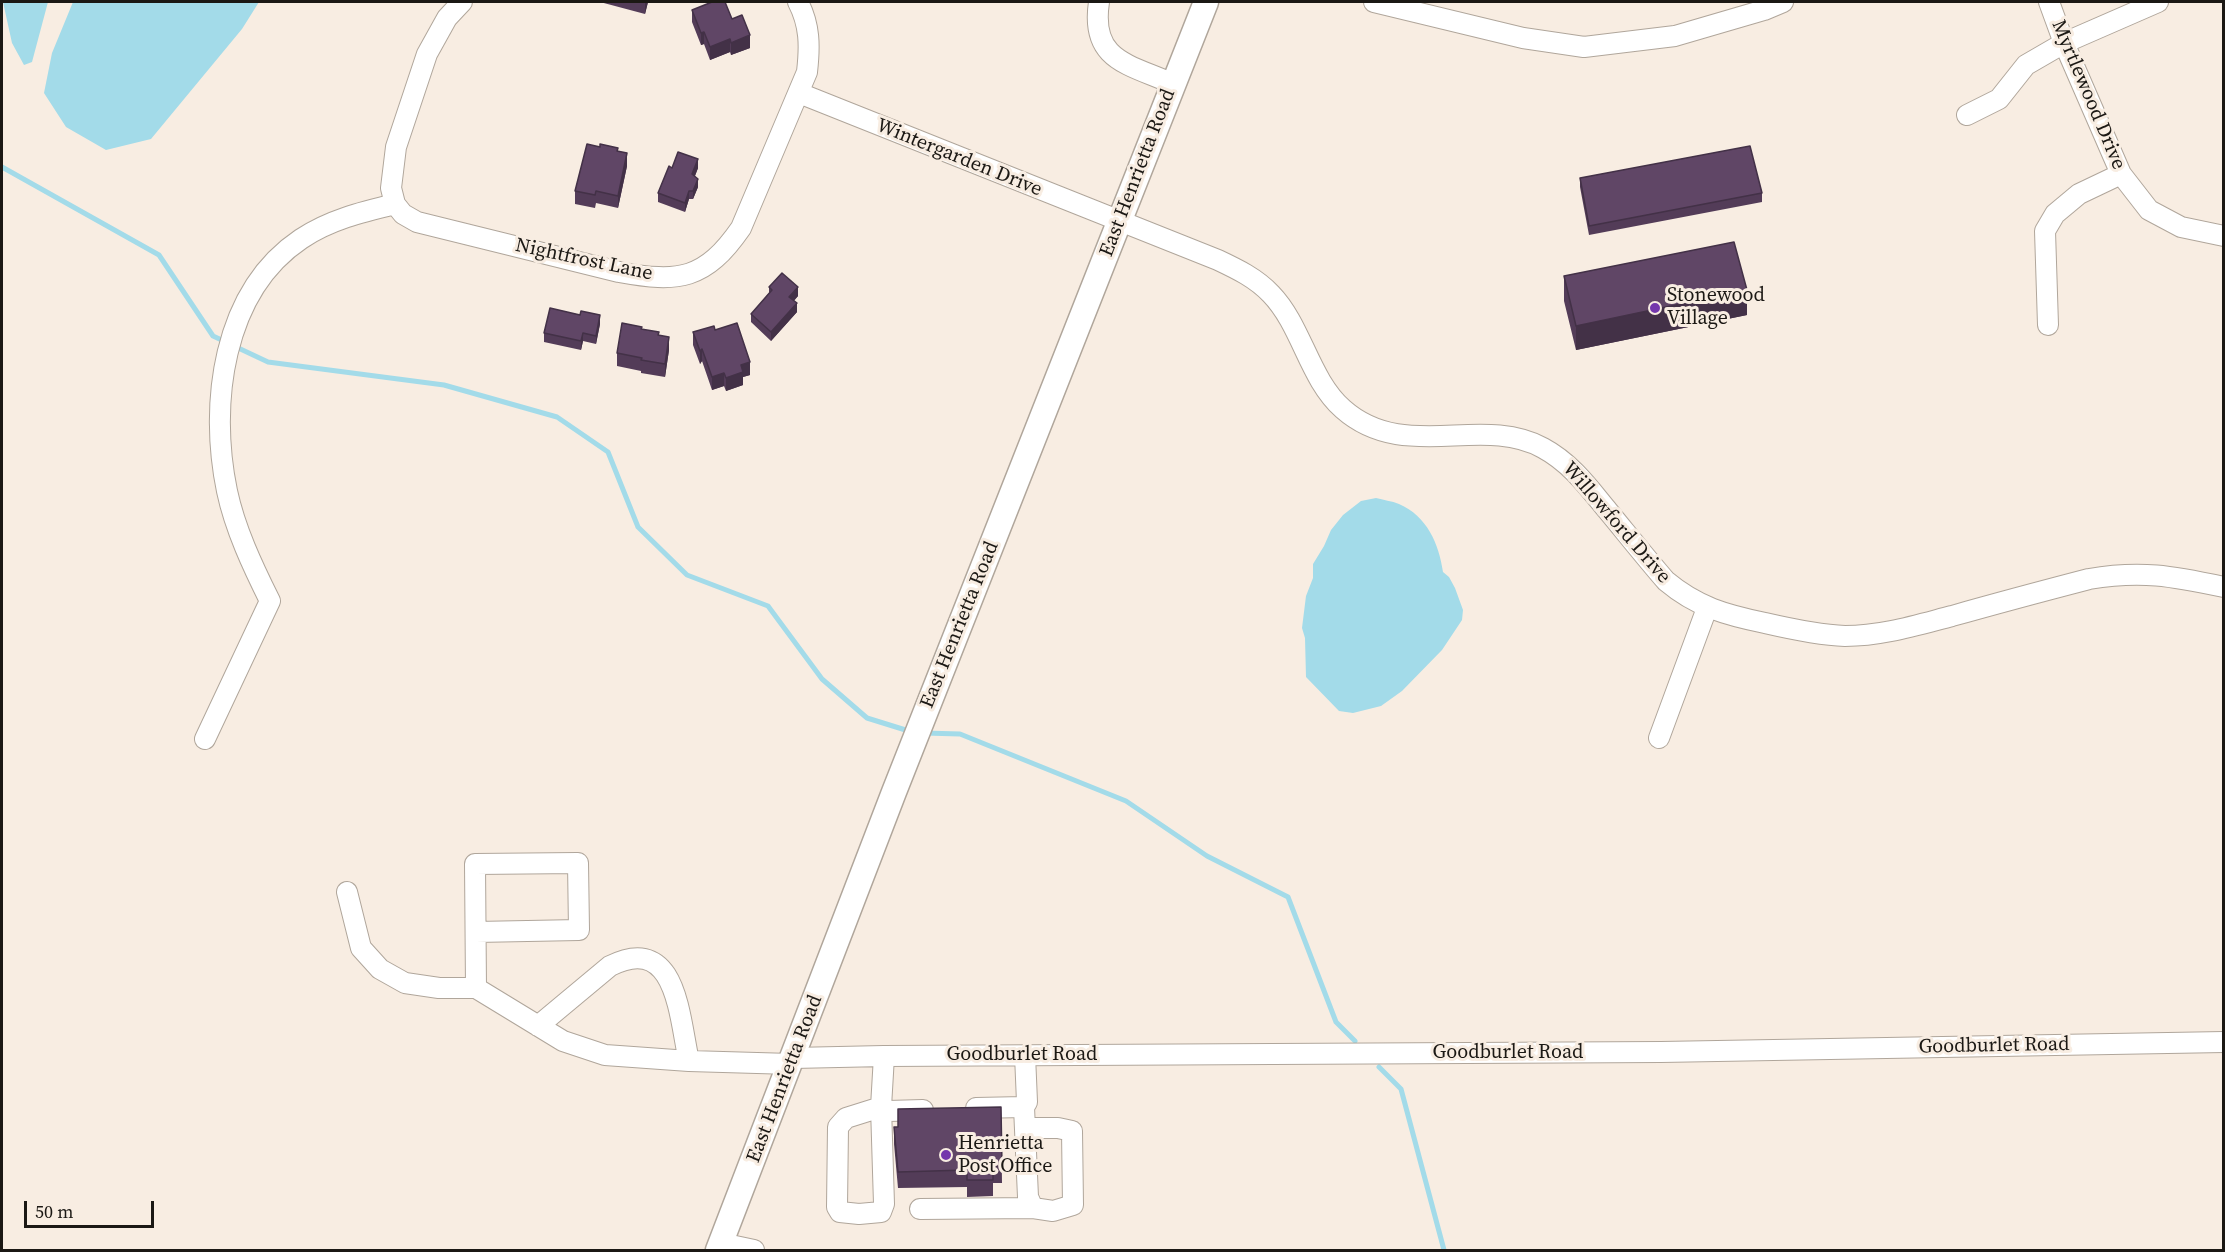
<!DOCTYPE html>
<style>
body{margin:0}
#map{position:relative;width:2225px;height:1252px;overflow:hidden;background:#f8ede2;font-family:"Source Serif 4",serif}
canvas{display:block}
.frame{position:absolute;inset:0;border:3px solid #1b1814;pointer-events:none}
.scale{position:absolute;left:24px;top:1201px;width:130px;height:27px;box-sizing:border-box;border:3px solid #1b1814;border-top:0;padding-left:8px;font-size:18px;line-height:21px;white-space:nowrap;color:#1b1814;-webkit-text-stroke:4px #f8ede2;paint-order:stroke}
</style>
<div id="map">
<canvas width="2225" height="1252"></canvas>
<div class="frame"></div>
<div class="scale">50 m</div>
</div>
<script>
const c = document.querySelector('canvas').getContext('2d');
c.lineJoin = 'round';
function paint(path, color) { c.fillStyle = color; c.fill(path, 'evenodd'); }
function stroke(path, color, width, dash) { c.strokeStyle = color; c.lineWidth = width; c.lineCap = dash ? 'butt' : 'round'; c.setLineDash(dash || []); c.stroke(path); }
function write(font, color, halo, rows, align = 'center') {
  c.font = font + ' "Source Serif 4",serif'; c.lineWidth = 6; c.setLineDash([]); c.textBaseline = 'middle'; c.strokeStyle = halo; c.fillStyle = color; for (const [text, x, y, turn = 0] of rows) {
    c.save(); c.translate(x, y); c.rotate((+turn || 0) * Math.PI / 180); c.textAlign = isNaN(turn) ? turn : align; if (halo) c.strokeText(text, 0, 0); c.fillText(text, 0, 0); c.restore();
  }
}
const water = new Path2D(`
 M3 2H48L32 62 24 65 12 43Z
 M73 2H259L242 29 151 139 106 150 66 127 44 93 52 53Z
 M1376 498C1383 500 1392 501 1399 504 1427 516 1439 544 1443 572L1449 577 1455 588 1463 610 1462 620 1442 650 1402 691 1381 706 1353 713 1339 711 1306 677 1305 638 1302 628 1306 596 1313 578V564L1324 546 1331 530 1343 515 1361 501Z`);
const stream = new Path2D(`
 M2 167 159 255 213 336 226 342
 M234 346 268 362 444 385 557 417 608 452 638 527 687 575 768 606 822 679 867 718 912 732
 M924 733 960 734 1126 801 1207 856 1288 897 1336 1022 1355 1041
 M1379 1067 1401 1089 1444 1250`);
const minor = new Path2D(`
 M462 2 447 18 427 54 396 147 391 188 395 204 403 214 417 222 619 272C679 283 705 280 741 228L807 72C810 46 810 25 798 2
 M1099 2C1090 61 1129 64 1173 84
 M1374 2 1523 38 1584 47 1675 36 1764 10 1783 2
 M2049 2 2064 43 2121 174 2149 210 2181 227 2224 236
 M799 93 1218 260C1237 269 1256 278 1271 294 1302 326 1309 379 1343 409 1404 463 1481 414 1543 448 1571 463 1589 488 1608 511 1627 534 1646 558 1666 581 1697 607 1726 615 1765 623 1791 629 1818 635 1845 636 1882 636 1917 625 1952 616 1998 603 2043 591 2089 579 2141 570 2172 576 2224 587
 M1967 115 1999 99 2026 65 2064 43 2158 2
 M2048 325 2045 231 2055 214 2079 194 2121 174
 M1659 738 1707 608
 M205 739 270 601C253 567 235 529 227 491 209 405 222 292 301 239 329 220 362 212 395 204
 M347 892 361 948 380 969 405 983 439 988H476
 M476 932 579 930 578 863 475 864 476 988 563 1041 605 1055 689 1061 791 1064
 M538 1026 610 966C677 932 679 1017 689 1061
 M1025 1055 1027 1102 1024 1107 1028 1197 1033 1208 1053 1211 1073 1205 1072 1131 1058 1128H1025
 M884 1056 881 1107 884 1204 881 1212 859 1214 840 1212 837 1207 838 1127 846 1118 881 1107 888 1111 923 1110
 M793 1058 884 1056 1661 1052 2224 1042
 M976 1108 1024 1107
 M920 1209 1033 1208
 M721 1243 754 1250`);
const major = new Path2D(`
 M718 1250 894 792 1206 2`);
const wall = new Path2D(`
 M600 2H648L645 14Z
 M692 10 732 19 750 48 731 55 730 52 710 60 704 44 701 45 692 22Z
 M618 151 627 166 618 208 596 203 595 208 575 204V191Z
 M672 168H698L695 176 698 187 693 199H689L685 212 658 202V193Z
 M1580 178 1762 193V202L1589 235 1580 187Z
 M1564 276 1747 315 1576 350 1564 301Z
 M769 287 798 296 794 301 797 312 771 341 751 322V314L769 293Z
 M600 324 596 344 583 341 581 350 544 342V333Z
 M642 329 659 336 669 350 665 377 641 373V371L617 366V353Z
 M715 330 750 375 743 377V385L726 391 724 386 712 390 702 361 700 364 693 345V332Z
 M1001 1107 1002 1183H993V1196L967 1197V1187L898 1188 894 1144V1127H898Z`);
const shadedWall = new Path2D(`
 M645 2H648L645 14Z
 M704 32V44L701 45V33Z
 M750 35V48L731 55V43Z
 M730 39V52L710 60V47Z
 M627 153V166L618 208V196Z
 M698 159V168L692 183V174Z
 M698 179V187L693 199V191Z
 M689 191V199L685 212V203Z
 M798 287V296L789 305V297Z
 M1747 290V315L1576 350V326Z
 M797 303V312L771 341V332Z
 M600 315V324L596 344V336Z
 M583 333V341L581 350V341Z
 M669 337V350L665 377V364Z
 M702 349V361L700 364V351Z
 M750 362V375L743 377V385L726 391V378L741 365Z
 M724 373V386L712 390V377Z`);
const building = new Path2D(`
 M712 2H725L732 19 742 15 750 35 731 43 730 39 710 47 704 32 701 33 692 10Z
 M587 144 600 147V144L618 148 617 151 627 153 618 196 596 191 595 195 575 191Z
 M1750 146 1762 193 1589 226 1580 178Z
 M678 152 698 159 692 174 698 179 693 191H689L685 203 658 193 669 166 672 168Z
 M1734 242 1747 290 1576 326 1564 276Z
 M782 273 798 287 789 297 797 303 771 332 751 314 772 290 769 287Z
 M550 308 580 315 581 311 600 315 596 336 583 333 581 341 544 333Z
 M622 323 642 327 641 329 659 332 658 335 669 337 665 364 641 360 642 358 617 353Z
 M737 323 750 362 741 365 743 372 726 378 724 373 712 377 702 349 700 351 693 332 714 326 715 330Z
 M1001 1107 1002 1166H993V1180H967V1170L898 1172 894 1127H898V1109Z`);
const markers = [
 [1655,308,6,"#7437ac"],
 [946,1155,6,"#7437ac"]
];
const streetNames = [
 ["Myrtlewood Drive",2088,95,67],
 ["Wintergarden Drive",959,158,22],
 ["East Henrietta Road",1138,173,-69],
 ["Nightfrost Lane",584,260,12],
 ["Willowford Drive",1616,523,49],
 ["East Henrietta Road",960,625,-68],
 ["Goodburlet Road",1994,1046,-1],
 ["Goodburlet Road",1508,1053],
 ["Goodburlet Road",1022,1055],
 ["East Henrietta Road",785,1079,-69]
];
const poiNames = [
 ["Stonewood",1667,296],
 ["Village",1667,319],
 ["Henrietta",958,1144],
 ["Post Office",958,1167]
];
paint(water, '#a3dbe9');
stroke(stream, '#a3dbe9', 5);
stroke(minor, '#b0a69b', 22);
stroke(major, '#b0a69b', 27);
stroke(minor, '#fff', 20);
stroke(major, '#fff', 24);
paint(wall, '#533c58');
paint(shadedWall, '#433147');
paint(building, '#604666');
stroke(building, '#433147', 1.5);
for (const [x, y, r, color] of markers) { const dot = new Path2D(); dot.arc(x, y, r, 0, 2 * Math.PI); c.fillStyle = color; c.fill(dot); stroke(dot, '#f8ede2', 2); }
write('20px', '#1b1814', '#f8ede2', streetNames);
write('20px', '#1b1814', '#f8ede2', poiNames, 'left');
</script>
